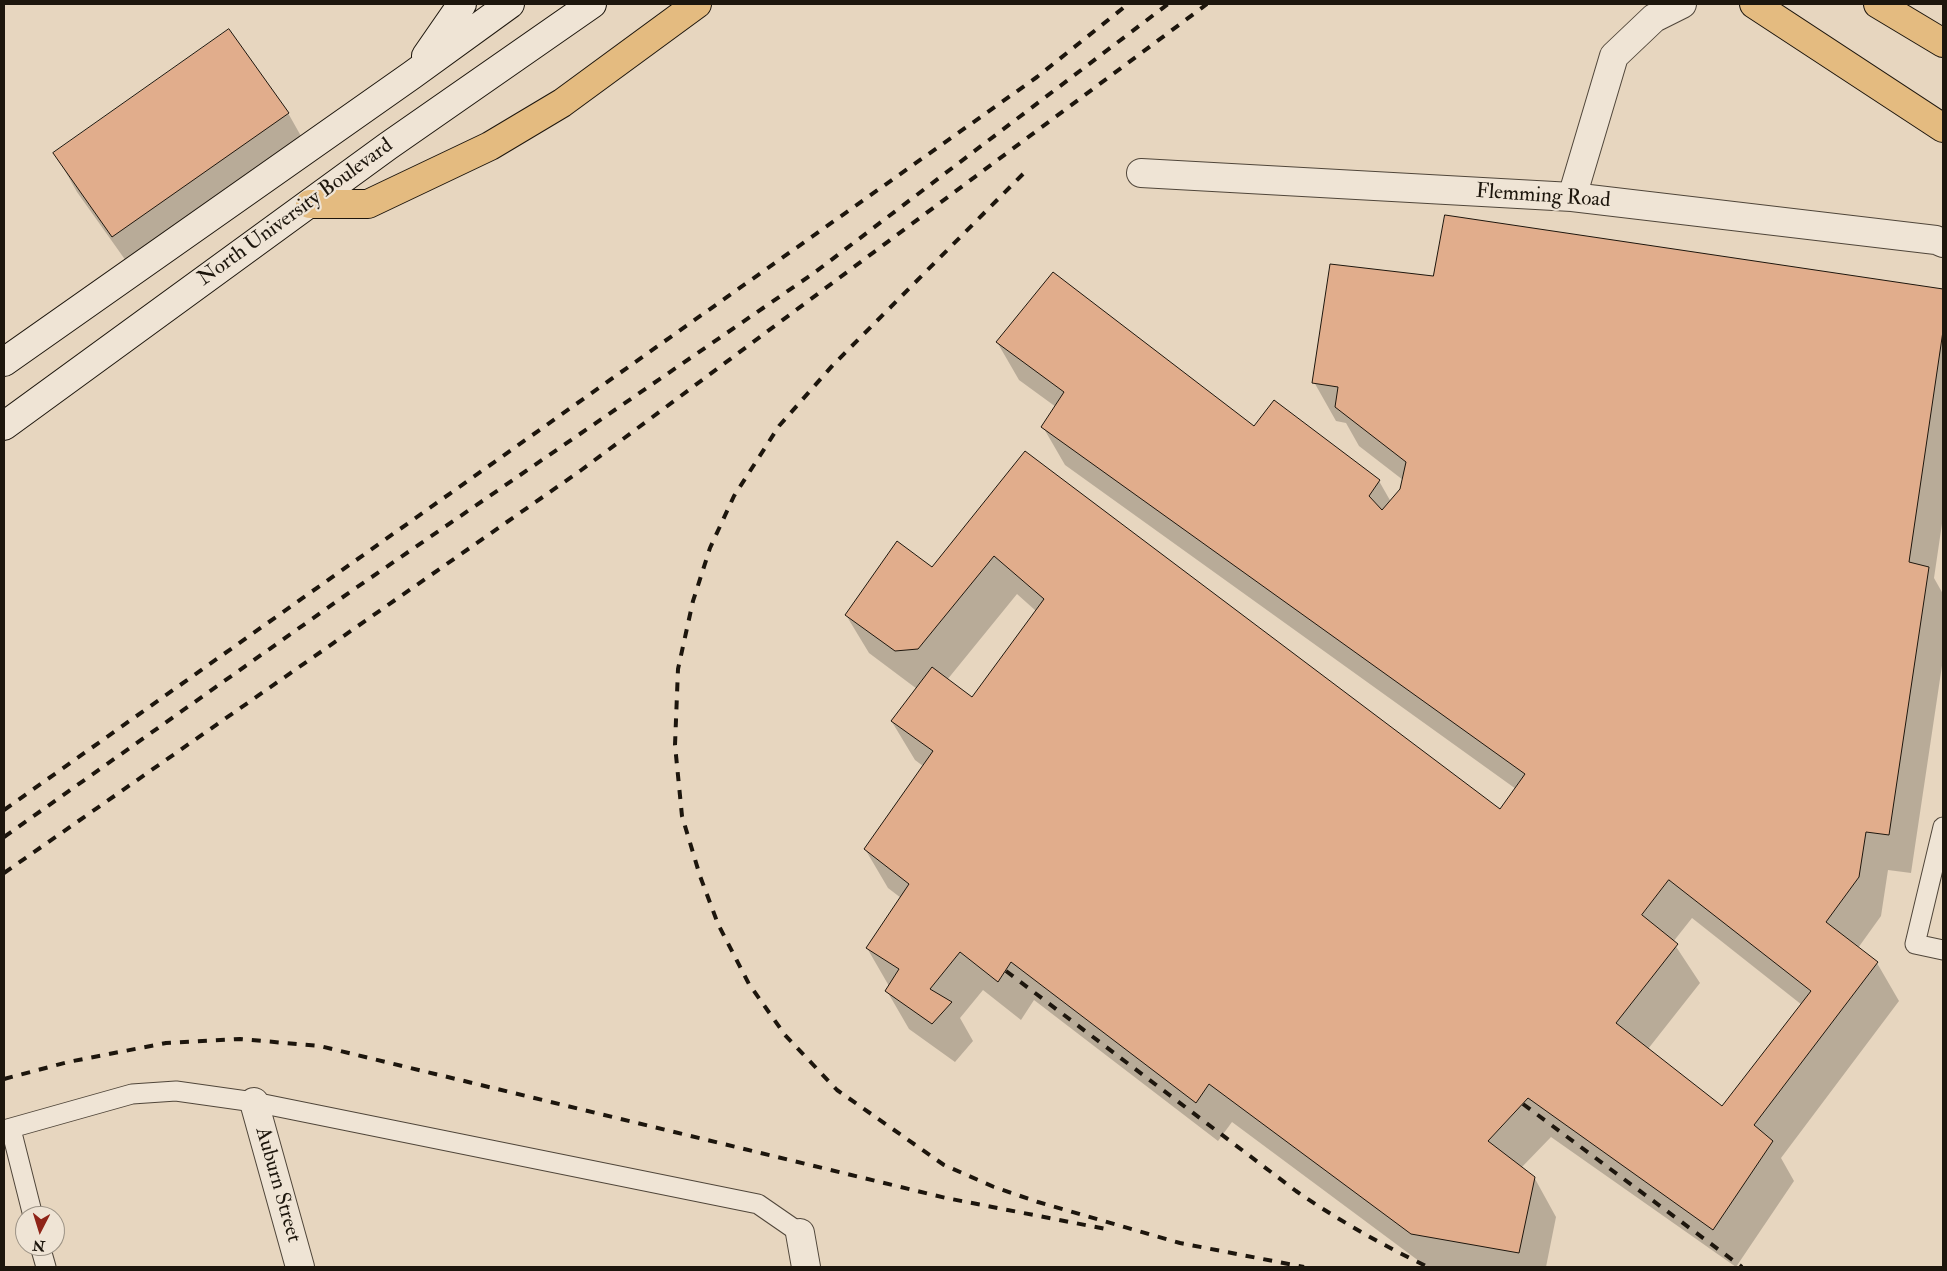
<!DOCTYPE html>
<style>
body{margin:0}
#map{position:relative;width:1947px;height:1271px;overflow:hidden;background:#e7d6bf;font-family:"IM FELL Double Pica",serif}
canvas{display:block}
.frame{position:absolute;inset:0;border:5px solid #1d160d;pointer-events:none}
.north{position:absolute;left:15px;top:1206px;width:50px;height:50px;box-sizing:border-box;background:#efe4d5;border:1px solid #9b9285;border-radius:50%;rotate:185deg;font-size:14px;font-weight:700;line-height:20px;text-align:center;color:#1d160d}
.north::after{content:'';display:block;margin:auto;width:18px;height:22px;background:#8f2418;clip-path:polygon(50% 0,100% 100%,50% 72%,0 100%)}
</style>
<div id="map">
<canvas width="1947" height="1271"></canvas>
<div class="frame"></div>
<div class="north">N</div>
</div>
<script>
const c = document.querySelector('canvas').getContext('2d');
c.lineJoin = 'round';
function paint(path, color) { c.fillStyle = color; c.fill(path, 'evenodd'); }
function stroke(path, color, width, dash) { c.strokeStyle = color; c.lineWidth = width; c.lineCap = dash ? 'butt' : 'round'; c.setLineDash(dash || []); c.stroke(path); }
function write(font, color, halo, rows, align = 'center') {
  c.font = font + ' "IM FELL Double Pica",serif'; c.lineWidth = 4.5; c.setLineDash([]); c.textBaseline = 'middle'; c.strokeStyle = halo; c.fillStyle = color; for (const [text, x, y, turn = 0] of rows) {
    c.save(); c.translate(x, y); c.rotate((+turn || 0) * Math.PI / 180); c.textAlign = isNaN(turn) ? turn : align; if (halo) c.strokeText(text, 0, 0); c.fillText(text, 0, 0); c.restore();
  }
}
const shadow = new Path2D(`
 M288 113 310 152 136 275 77 192 55 153Z
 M1446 217 1943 290V517L1934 578 1943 594V659L1911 873 1888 870 1881 916 1858 948 1877 963 1899 1001 1781 1158 1794 1181 1736 1267 1551 1137 1521 1168 1534 1177 1556 1217 1546 1267H1427L1232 1122 1218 1141 1034 1000 1021 1020 983 990 960 1018 973 1041 955 1062 909 1029 887 991 889 986 867 948 901 898 888 888 865 849 923 766 915 760 892 722 917 689 869 653 846 615 933 568 1025 453 1500 811 1516 789 1065 465 1043 427 1056 407 1019 380 997 342 1254 428 1379 481 1391 502 1401 490 1403 480 1359 446 1346 423 1336 421 1314 382 1434 277ZM1017 594 1036 611 972 698 947 680ZM1692 918 1802 1005 1722 1107 1648 1049 1700 983 1673 942Z`);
const building = new Path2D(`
 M229 29 289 113 112 237 53 153Z
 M1445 215 1943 289V331L1909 562 1929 567 1889 835 1866 832 1859 877 1826 922 1878 962 1754 1125 1773 1141 1713 1230 1528 1098 1488 1141 1535 1177 1519 1253 1411 1234 1209 1084 1196 1103 1011 962 998 982 960 952 930 989 952 1002 932 1024 885 991 899 969 866 948 909 884 864 849 933 751 891 721 932 667 972 697 1044 599 994 556 918 649 895 651 845 615 897 541 932 567 1025 451 1500 809 1525 774 1041 427 1064 392 996 342 1053 272 1254 426 1274 400 1380 480 1369 496 1382 510 1400 489 1406 462 1335 407 1338 387 1312 383 1330 264 1433 276ZM1669 880 1811 991 1722 1106 1616 1023 1678 944 1642 915Z`);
const service = new Path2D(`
 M1943 827 1915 944 1943 950
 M11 1129 33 1216
 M4 1130 132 1094 176 1091 254 1102 758 1204 800 1233
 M40 1246 46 1267`);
const minor = new Path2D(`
 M1141 173 1572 197 1936 240 1943 243
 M1572 197 1614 56 1654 18 1682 4
 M254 1102 300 1267
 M800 1233 806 1267`);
const secondary = new Path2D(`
 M426 56 462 4
 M4 362 412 75 510 4
 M4 426 388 146 592 4`);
const primary = new Path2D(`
 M1754 4 1943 128
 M1878 4 1943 43
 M310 204H368L490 146 562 103 697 4`);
const rail = new Path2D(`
 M1023 174 833 365 779 426 734 496 710 548 693 601 678 669 675 745 682 816 700 876 718 924 749 984 785 1035 837 1090 944 1165 994 1187 1038 1202 1180 1243 1304 1267
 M4 810 1037 77 1128 4
 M4 837 350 592 814 273 1168 4
 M4 873 580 471 1207 4
 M1006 971 1296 1191C1338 1220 1382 1245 1428 1267
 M4 1079 68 1062 166 1043 240 1039 320 1046 946 1198 1111 1230
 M1523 1104 1742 1267`);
const streetNames = [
 ["Flemming Road",1543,197,4],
 ["North University Boulevard",296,213,-36],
 ["Auburn Street",277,1185,74]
];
paint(shadow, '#0003');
paint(building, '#e1ad8c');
stroke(building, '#1d160d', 1);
stroke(service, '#50463a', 21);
stroke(minor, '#50463a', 30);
stroke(secondary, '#1d160d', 30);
stroke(primary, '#1d160d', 30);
stroke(service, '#efe4d5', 19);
stroke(minor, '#efe4d5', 28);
stroke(secondary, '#efe4d5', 28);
stroke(primary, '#e4bb80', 28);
stroke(rail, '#1d160d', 4, [9, 9]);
write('21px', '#1d160d', '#efe4d5', streetNames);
</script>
